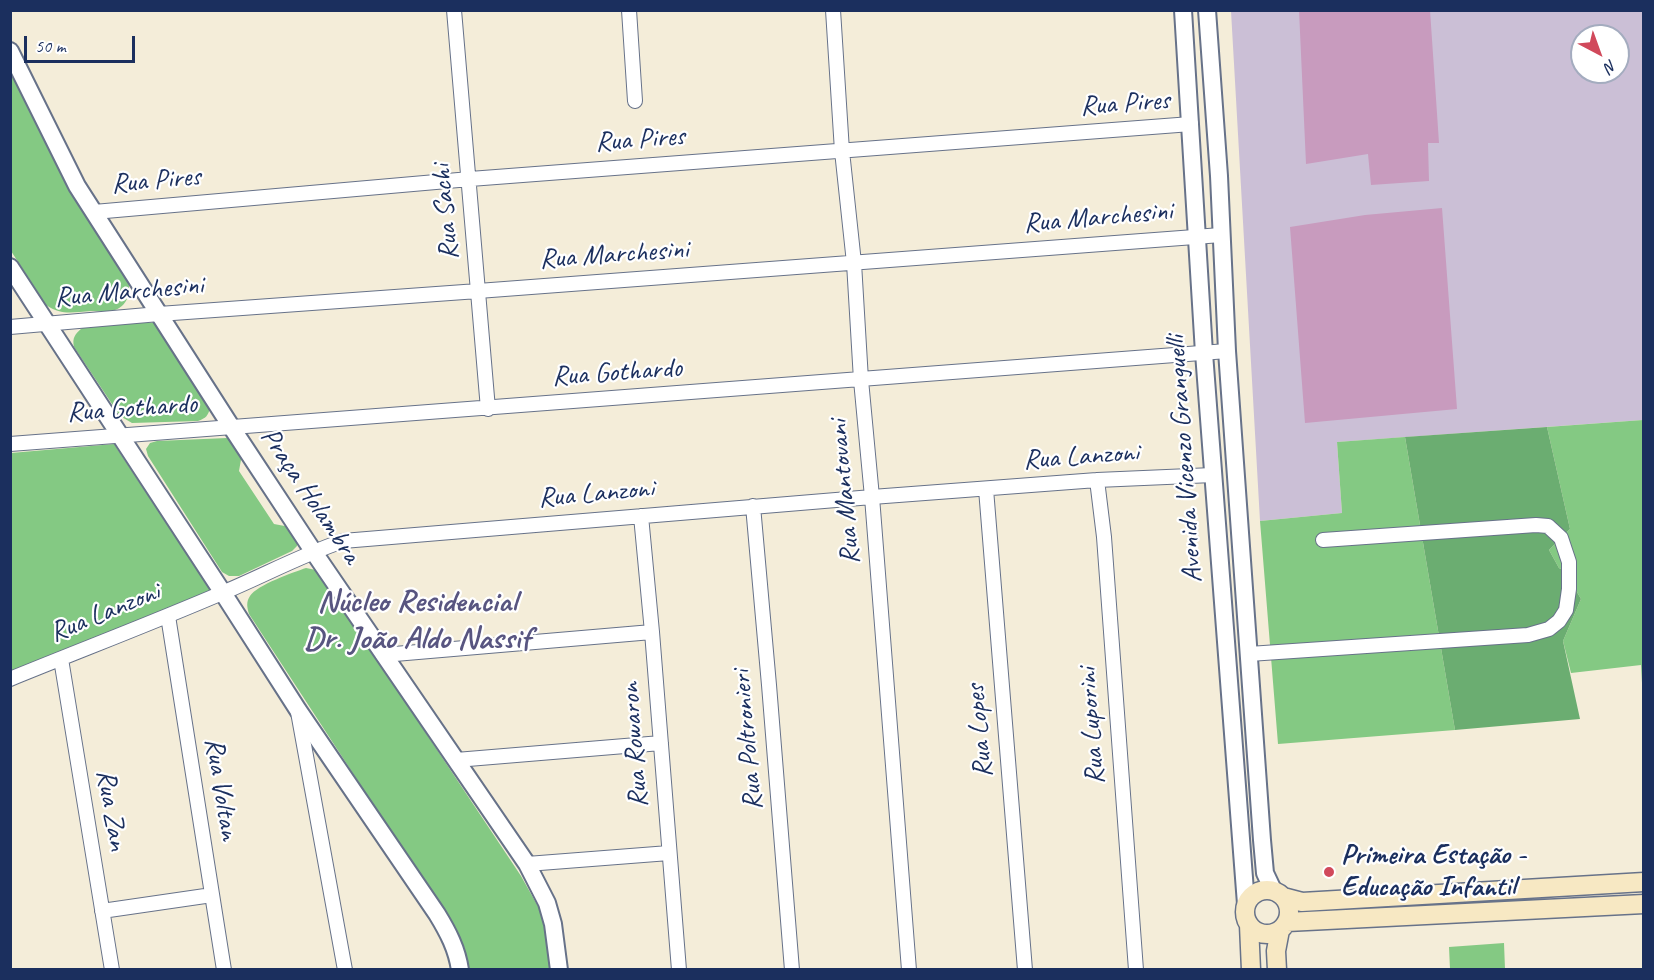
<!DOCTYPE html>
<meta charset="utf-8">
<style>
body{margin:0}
#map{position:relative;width:1654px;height:980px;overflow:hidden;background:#f4edd9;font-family:Caveat,sans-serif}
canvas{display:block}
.frame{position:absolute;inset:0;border:12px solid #1b2f5e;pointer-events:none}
.north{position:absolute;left:1570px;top:24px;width:60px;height:60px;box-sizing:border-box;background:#fff;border:2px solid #a4acbf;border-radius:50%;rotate:139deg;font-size:16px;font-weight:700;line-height:24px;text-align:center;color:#1b2f5e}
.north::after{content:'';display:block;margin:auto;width:21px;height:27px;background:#d1495b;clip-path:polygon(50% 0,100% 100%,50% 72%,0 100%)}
.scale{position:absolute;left:24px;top:36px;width:111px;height:27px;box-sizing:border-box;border:3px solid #1b2f5e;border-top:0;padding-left:8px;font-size:18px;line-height:21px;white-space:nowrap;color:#1b2f5e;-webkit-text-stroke:4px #fff;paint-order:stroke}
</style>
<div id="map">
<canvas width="1654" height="980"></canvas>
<div class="frame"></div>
<div class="north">N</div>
<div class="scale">50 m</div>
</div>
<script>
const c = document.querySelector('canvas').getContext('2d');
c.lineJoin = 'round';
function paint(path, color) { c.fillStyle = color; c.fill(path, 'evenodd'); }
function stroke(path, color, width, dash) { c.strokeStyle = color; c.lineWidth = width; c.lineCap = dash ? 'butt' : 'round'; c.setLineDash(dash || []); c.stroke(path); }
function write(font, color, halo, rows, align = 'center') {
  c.font = font + ' Caveat,sans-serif'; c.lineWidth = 4.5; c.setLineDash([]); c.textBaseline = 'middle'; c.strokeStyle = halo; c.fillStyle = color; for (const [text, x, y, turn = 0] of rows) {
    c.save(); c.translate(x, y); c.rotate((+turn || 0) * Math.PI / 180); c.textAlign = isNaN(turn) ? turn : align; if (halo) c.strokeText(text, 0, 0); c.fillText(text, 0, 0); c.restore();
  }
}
const industrial = new Path2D(`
 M1231 11H1643V420L1337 442 1342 513 1260 521ZM1582 36H1618V72H1582Z`);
const green = new Path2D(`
 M10 68 69 190 127 275C131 288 130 305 115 310 108 312 98 311 91 311 74 312 62 316 46 305L11 251Z
 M144 322 155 323 210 408C208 416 206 418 198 421L132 423 120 416 74 347C72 338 75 334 82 328Z
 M1643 420V701L1641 665 1571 673 1563 641 1581 599 1574 587 1575 577 1559 568 1549 550 1570 529 1547 427Z
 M1405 437 1455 730 1278 744 1260 521 1342 513 1337 442Z
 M227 438 233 441 242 454 239 471 274 524 290 527 297 538V546L292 551 239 576H229L222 572 148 456 146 449 150 443 157 441Z
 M114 444 211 591 11 673V453Z
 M306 568 316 570 322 577 521 876 540 910 544 924 551 969H468L464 947 459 936 249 614C247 607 246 602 250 596 257 585 294 572 306 568Z
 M1504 943 1505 969H1450L1449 947Z`);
const forest = new Path2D(`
 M1547 427 1570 529 1549 550 1559 568 1575 577 1574 587 1581 599 1563 641 1580 719 1455 730 1405 437Z`);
const building = new Path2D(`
 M1299 10H1430L1439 143H1428L1429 181 1371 185 1368 154 1306 164Z
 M1442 208 1457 409 1305 423 1290 227 1365 215Z`);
const minor = new Path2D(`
 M454 10 488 409
 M629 10 635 101
 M833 10 842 151 854 263 861 380 872 497 909 970
 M94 212 470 179 1191 124
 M10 327 159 314 478 291 1221 235
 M10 444 1227 351
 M1097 480 1104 537 1136 970
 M986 489 1025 970
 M753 506 769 685 792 970
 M641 516 652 632 679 970
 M168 616 224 970
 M1249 654 1528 635 1549 629 1559 621 1566 610 1569 589V562L1561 538 1548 526 1536 525 1323 540
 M383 655 652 632
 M61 659 112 970
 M10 679C81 650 152 623 222 593 263 576 301 555 343 541L872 497 1097 480 1213 475
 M298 712 345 970
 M456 760 661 743
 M527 864 669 853
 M102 911 212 895`);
const tertiary = new Path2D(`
 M1183 10 1204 353 1246 904
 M1207 10 1219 176 1227 351 1262 840 1265 873 1273 890
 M10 51 77 186 232 428 313 551 527 864 547 903 553 924 559 970
 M10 267 223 593 298 710 437 914C448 932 457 949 460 970`);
const secondary = new Path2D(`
 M1245 912a22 22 0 1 1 44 0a22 22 0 1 1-44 0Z
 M1283 897 1302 902 1644 882
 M1287 922 1644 904
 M1249 925 1251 970
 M1277 970 1276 951 1280 930`);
const markers = [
 [1329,872,6,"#d1495b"]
];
const streetNames = [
 ["Rua Pires",1125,104,-4],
 ["Rua Pires",640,140,-4],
 ["Rua Pires",156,181,-5],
 ["Rua Sachi",446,212,-95],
 ["Rua Marchesini",1098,218,-5],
 ["Rua Marchesini",614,255,-4],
 ["Rua Marchesini",129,292,-5],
 ["Rua Gothardo",617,373,-4],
 ["Rua Gothardo",132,409,-4],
 ["Rua Lanzoni",1081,457,-4],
 ["Avenida Vicenzo Granguelli",1185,459,-94],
 ["Rua Mantovani",845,492,-95],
 ["Rua Lanzoni",596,494,-5],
 ["Praça Holambra",310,496,56],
 ["Rua Lanzoni",105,613,-22],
 ["Rua Luporini",1092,726,-94],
 ["Rua Lopes",980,731,-95],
 ["Rua Poltronieri",748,740,-95],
 ["Rua Rowaron",635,745,-94],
 ["Rua Voltan",221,789,81],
 ["Rua Zan",111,810,81]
];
const poiNames = [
 ["Primeira Estação -",1341,856],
 ["Educação Infantil",1341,888]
];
const quarterNames = [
 ["Núcleo Residencial",417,603],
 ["Dr. João Aldo Nassif",417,640]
];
paint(industrial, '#cbbfd6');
paint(green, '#84c983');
paint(forest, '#6bad71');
paint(building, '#c89bbe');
stroke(minor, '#677289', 16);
stroke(tertiary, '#677289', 20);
stroke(secondary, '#677289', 21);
stroke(minor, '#fff', 14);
stroke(tertiary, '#fff', 16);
stroke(secondary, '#f7e8c3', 18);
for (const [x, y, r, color] of markers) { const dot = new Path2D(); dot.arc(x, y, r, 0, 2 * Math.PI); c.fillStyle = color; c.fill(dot); stroke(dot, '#fff', 2); }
write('28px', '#1b2f5e', '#fff', streetNames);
write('bold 28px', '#1b2f5e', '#fff', poiNames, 'left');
write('bold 32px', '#585580', '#fff', quarterNames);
</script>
